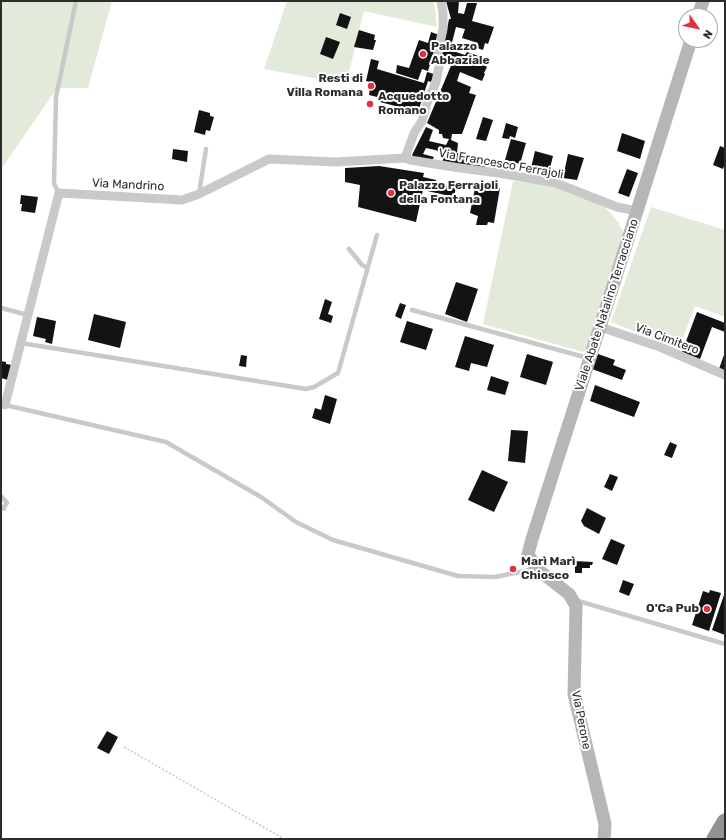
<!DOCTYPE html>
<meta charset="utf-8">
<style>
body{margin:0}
#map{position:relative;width:726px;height:840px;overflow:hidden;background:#fff;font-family:Rubik,sans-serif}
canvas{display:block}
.frame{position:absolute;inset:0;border:2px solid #2c2c2c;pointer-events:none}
.north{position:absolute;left:678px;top:8px;width:40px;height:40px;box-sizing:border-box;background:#fff;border:1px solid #ababab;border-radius:50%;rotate:123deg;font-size:11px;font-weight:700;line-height:16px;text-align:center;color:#2c2c2c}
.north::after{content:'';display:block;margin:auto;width:14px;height:18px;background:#e0323d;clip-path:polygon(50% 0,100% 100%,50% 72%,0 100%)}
</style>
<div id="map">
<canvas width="726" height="840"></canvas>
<div class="frame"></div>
<div class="north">N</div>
</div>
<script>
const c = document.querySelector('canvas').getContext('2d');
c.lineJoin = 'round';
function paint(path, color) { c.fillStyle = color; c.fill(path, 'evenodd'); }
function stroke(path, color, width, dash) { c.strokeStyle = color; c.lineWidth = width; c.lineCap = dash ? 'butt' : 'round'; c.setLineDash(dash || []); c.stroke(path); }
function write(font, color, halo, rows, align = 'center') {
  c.font = font + ' Rubik,sans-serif'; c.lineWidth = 4; c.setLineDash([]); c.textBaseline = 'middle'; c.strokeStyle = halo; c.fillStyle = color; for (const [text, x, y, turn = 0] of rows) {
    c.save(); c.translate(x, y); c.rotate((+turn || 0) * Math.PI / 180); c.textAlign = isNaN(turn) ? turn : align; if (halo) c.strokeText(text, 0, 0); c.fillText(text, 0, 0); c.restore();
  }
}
const green = new Path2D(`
 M1 1H112L88 88H57L2 168 1 169Z
 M287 1H434L437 27 364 11 346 84 264 69Z
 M513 181 555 186 602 205C612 213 621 224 625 237L587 353 483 324Z
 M651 207 725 230V317L695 306 679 349 611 322Z`);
const building = new Path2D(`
 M446 1H459L458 13 464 14 467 3H477L472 21 494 27 488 44 485 43 483 50 477 48 478 43 462 38 465 29 456 27 450 50 465 55 467 52 481 57 479 62 487 67 484 73 485 74 482 81 460 72 457 81 471 87 469 93 476 95 462 134H452L451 140 458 143 457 153 488 160 486 168 442 165 444 152 426 148 423 154 434 157 431 162 415 159 412 155 426 127 433 130 429 141 446 145 449 139 443 138 442 134H439V130L427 123 453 61 463 64 442 55 449 19H451Z
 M340 13 351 17 347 29 336 25Z
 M359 30 375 35 374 40H376L373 50 354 47Z
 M431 32 439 35 428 71 422 69 418 80 396 73 397 65 409 68 419 40 428 43Z
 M326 37 340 42 333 59 320 54Z
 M371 59 379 61 377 69 424 83 427 72 434 74 431 82 428 81 418 112 380 102 381 98 369 95 370 88 372 89 374 83 366 81Z
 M199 110 210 113V116L214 117 210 131 206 130 205 135 194 132Z
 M483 117 493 120 486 141 476 139Z
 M506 123 518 127 515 138 510 136 509 139 502 138Z
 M622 133 645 141 640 159 617 151Z
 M511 139 526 143 520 164 505 160Z
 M720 146 725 148V163L723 169 713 165Z
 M173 149 188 151 187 162 172 159Z
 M535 151 553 156 549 172 531 168Z
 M568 154 584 158 577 180 563 178Z
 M379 166 424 173 423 177 436 180V183L456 187 454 197 423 190 416 222 358 207 360 185 345 182V168Z
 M627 169 638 173 629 197 618 193Z
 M487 185 500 188 494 223 488 222 487 225H476L478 216 470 213 475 188 486 189Z
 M21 195 38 197 35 213 21 211 22 204H20Z
 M456 282 478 289 467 322 445 314Z
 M325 299 332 302 328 314 333 316 331 323 319 319Z
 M400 303 406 305 401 319 395 316Z
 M697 312 725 323V332L712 327 700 359 682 352Z
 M94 314 126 322 120 348 88 340Z
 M37 317 56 321 52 344 45 342 46 339 33 336Z
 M407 321 433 329 426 350 400 342Z
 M465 336 494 345 487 367 471 363 469 371 455 367Z
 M725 352V371L719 369Z
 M527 354 553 362 546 385 520 377Z
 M598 354 615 360 613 365 626 370 622 380 592 369Z
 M241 355 247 356 246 367 239 366Z
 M1 361 6 362V364L12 365 8 380 1 378Z
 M491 376 509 382 505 395 487 390Z
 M595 385 640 402 634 417 590 401Z
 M325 395 337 399 330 424 312 418 315 408 321 410Z
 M511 430 528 431 525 463 508 461Z
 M670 442 677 445 672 458 664 455Z
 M482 470 508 482 494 512 468 500Z
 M610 474 618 477 612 491 604 487Z
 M587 508 606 518 599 534 584 526 581 521Z
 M611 539 625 545 617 565 602 559Z
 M574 561 593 562 592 565H590V568H582V573H575V567H573Z
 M623 580 634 584 629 596 619 592Z
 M710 590 721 593 709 631 692 625 703 591 709 593Z
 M725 592V635L712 630Z
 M107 731 118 737 109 754 97 748Z`);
const path = new Path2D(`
 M124 747 284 839`);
const lane = new Path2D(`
 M59 193 54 184 56 97 76 1
 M199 194 206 149
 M349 249 362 265 368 268
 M1 308 28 315
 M412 310 588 358
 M21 343 306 389 314 387 338 373 377 235
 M5 405 166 442 261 497 296 522 333 540 458 576 495 577 534 569
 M1 496 7 503 4 507V509
 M575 600 725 644`);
const street = new Path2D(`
 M405 158 414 133 422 121 427 103 436 82 439 66 438 51 443 29V12L441 1
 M600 327 660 347 725 375
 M5 405 59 193 182 200 199 194 269 159 336 162 405 158 410 160 460 168 499 173 556 183 589 196 617 207 637 211`);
const secondary = new Path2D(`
 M698 16 703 1
 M604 839 605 824 574 694 576 606 569 594 536 568 528 554 532 539 637 211 691 40`);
const highway = new Path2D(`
 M715 839 725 822`);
const markers = [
 [423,54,4,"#e0323d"],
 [371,86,4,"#e0323d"],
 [370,104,4,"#e0323d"],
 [391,193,4,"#e0323d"],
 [513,569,4,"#e0323d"],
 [707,609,4,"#e0323d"]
];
const poiNames = [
 ["Palazzo",431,47],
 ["Abbaziale",431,61],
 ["Resti di",363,79,"right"],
 ["Villa Romana",363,93,"right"],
 ["Acquedotto",378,97],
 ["Romano",378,111],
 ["Palazzo Ferrajoli",399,186],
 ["della Fontana",399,200],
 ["Marì Marì",521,562],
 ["Chiosco",521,576],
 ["O'Ca Pub",699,609,"right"]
];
const streetNames = [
 ["Via Francesco Ferrajoli",501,164,10],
 ["Via Mandrino",128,185,3],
 ["Viale Abate Natalino Terracciano",607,305,-72],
 ["Via Cimitero",667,339,21],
 ["Via Perone",581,720,79]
];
paint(green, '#e2eada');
paint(building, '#131313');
stroke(path, '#c9c9c9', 1.5, [2, 2]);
stroke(lane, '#c9c9c9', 4.5);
stroke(street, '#c9c9c9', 9);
stroke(secondary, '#b6b6b6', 13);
stroke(highway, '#939393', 17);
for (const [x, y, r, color] of markers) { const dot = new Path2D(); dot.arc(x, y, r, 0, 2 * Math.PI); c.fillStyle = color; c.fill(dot); stroke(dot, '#fff', 1.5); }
write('bold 12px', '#2c2c2c', '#fff', poiNames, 'left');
write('12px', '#2c2c2c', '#fff', streetNames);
</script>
